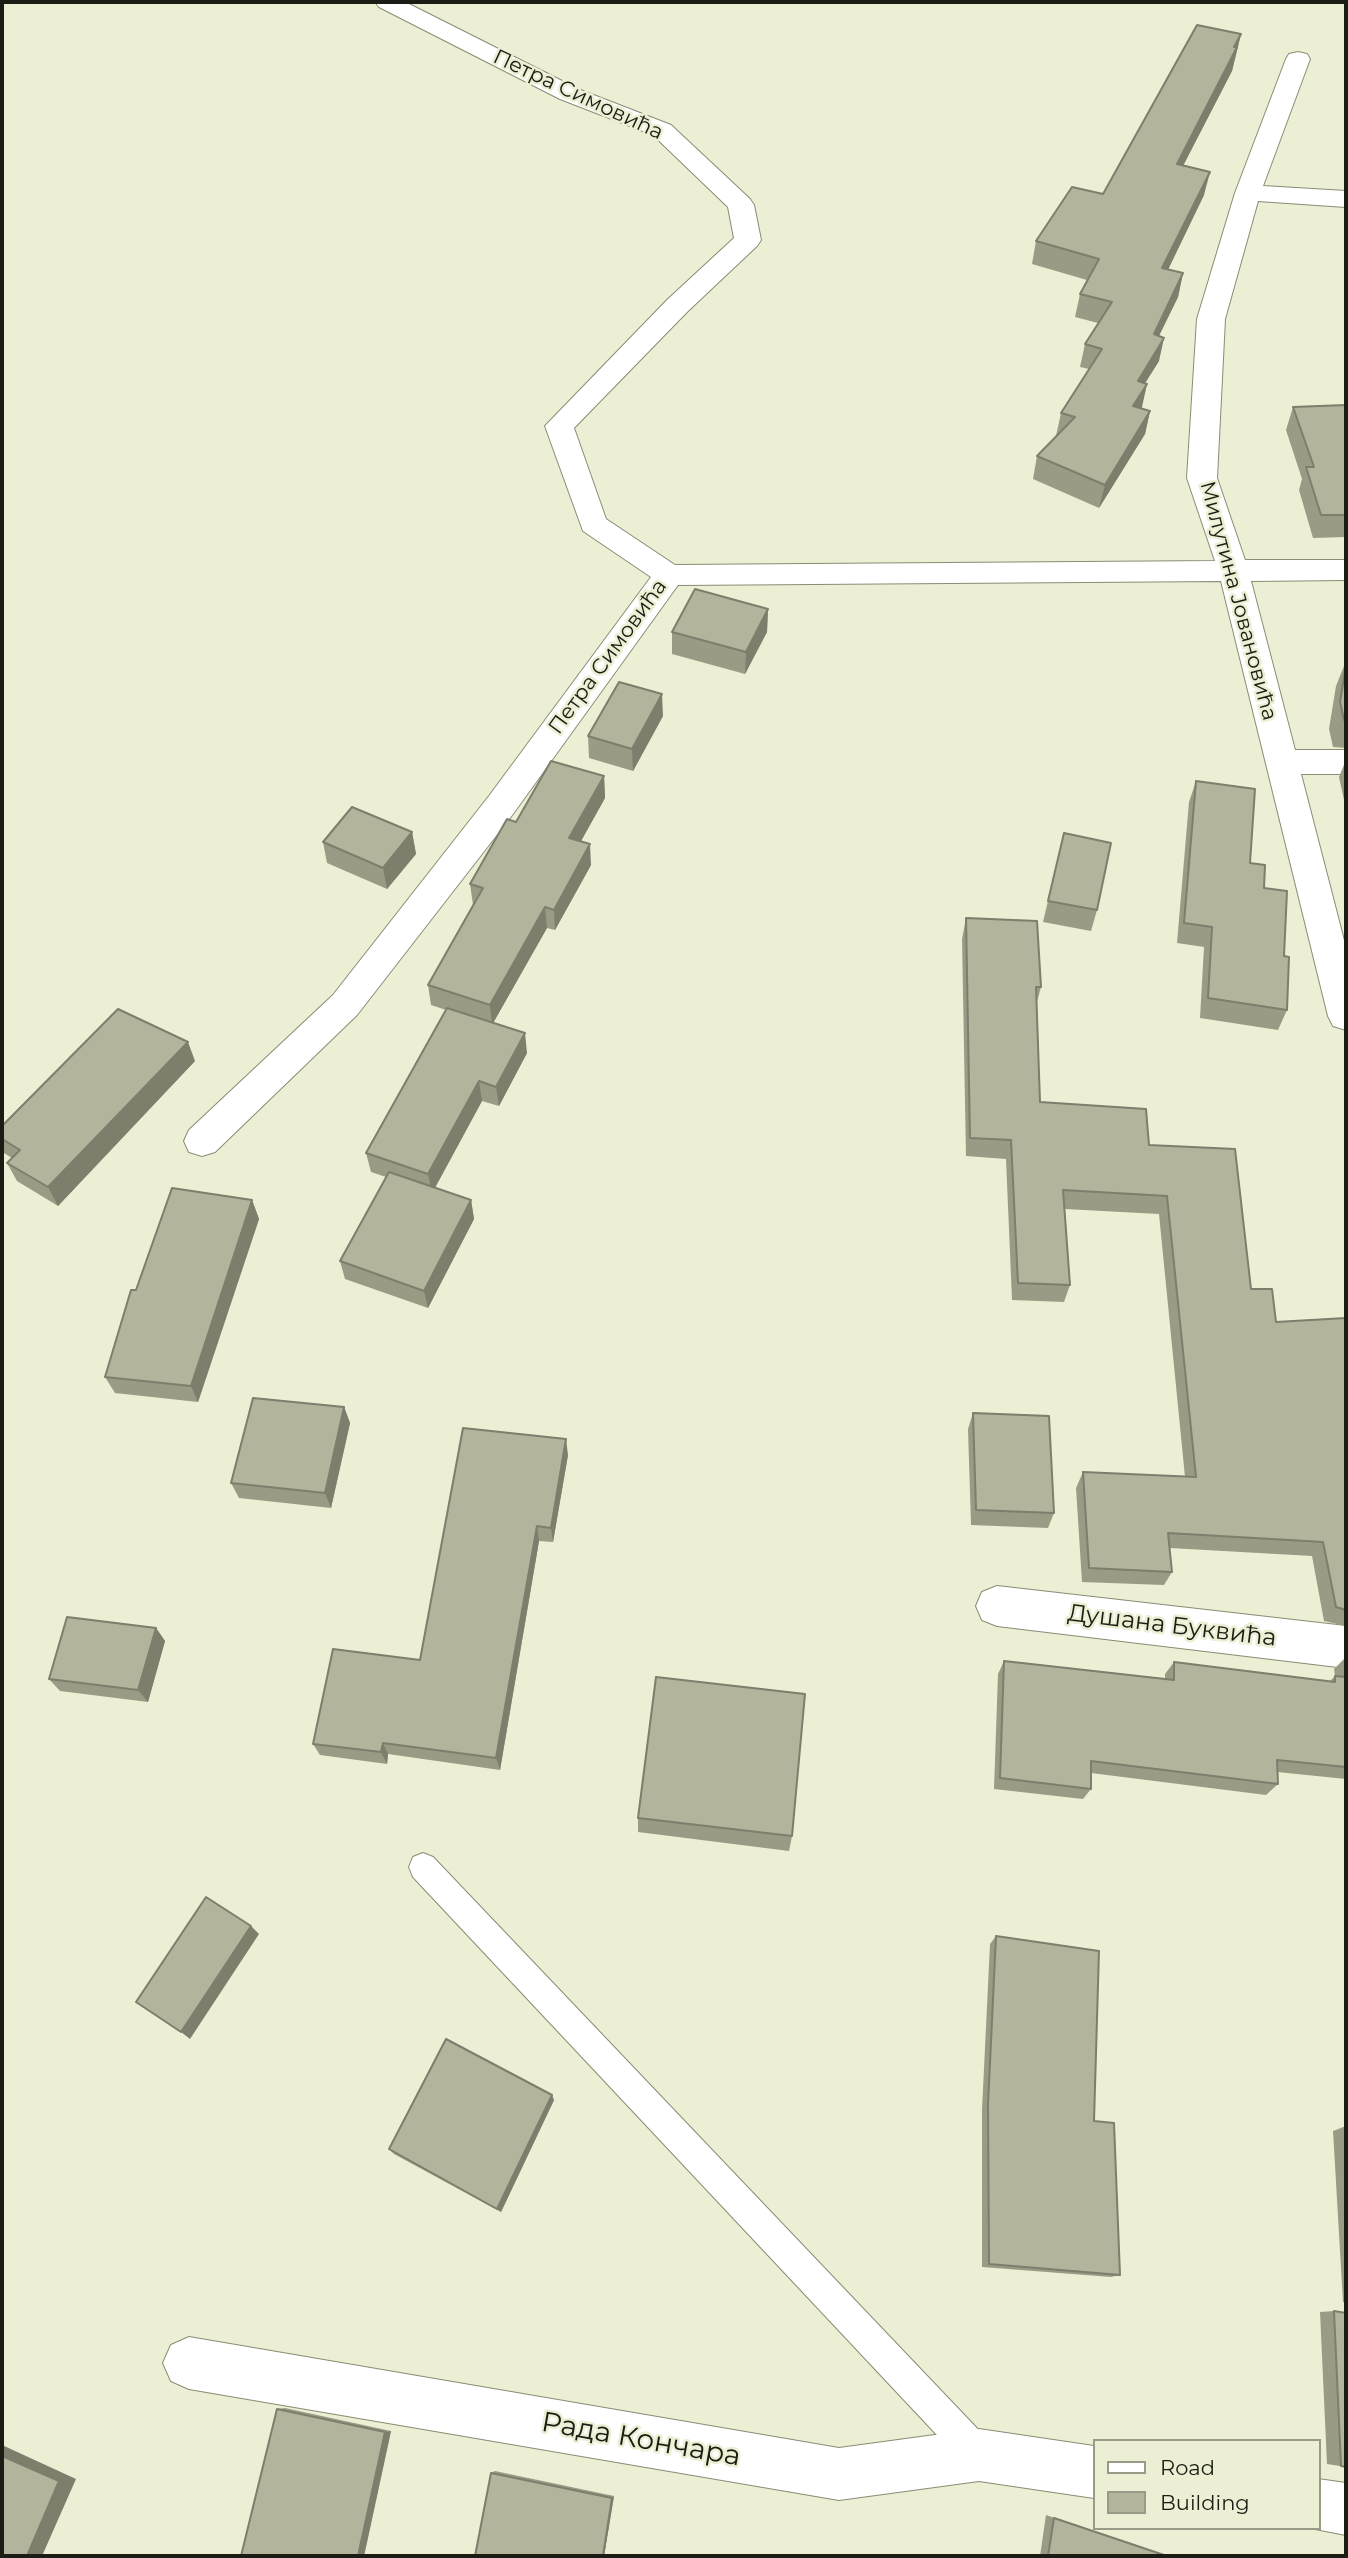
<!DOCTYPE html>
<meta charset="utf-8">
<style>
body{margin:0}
#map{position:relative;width:1348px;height:2558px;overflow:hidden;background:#ecefd4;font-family:Montserrat,sans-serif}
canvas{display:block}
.frame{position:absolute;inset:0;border:4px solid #1b1c13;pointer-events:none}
.legend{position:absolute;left:1093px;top:2439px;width:228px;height:91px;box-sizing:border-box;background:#ecefd4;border:2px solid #989b87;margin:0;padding:9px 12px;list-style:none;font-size:21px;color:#1b1c13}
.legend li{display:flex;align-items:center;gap:14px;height:35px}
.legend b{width:35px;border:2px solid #989b87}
</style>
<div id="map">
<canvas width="1348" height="2558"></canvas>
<div class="frame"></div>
<ul class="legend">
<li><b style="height:9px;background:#fff"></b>Road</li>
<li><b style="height:19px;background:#b2b49b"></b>Building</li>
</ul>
</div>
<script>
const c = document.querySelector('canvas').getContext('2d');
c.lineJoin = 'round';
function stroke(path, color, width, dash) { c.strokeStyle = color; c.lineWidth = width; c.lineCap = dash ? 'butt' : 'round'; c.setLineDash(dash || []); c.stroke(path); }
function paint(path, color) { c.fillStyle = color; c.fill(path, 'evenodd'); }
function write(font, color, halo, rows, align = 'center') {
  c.font = font + ' Montserrat,sans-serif'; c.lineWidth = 5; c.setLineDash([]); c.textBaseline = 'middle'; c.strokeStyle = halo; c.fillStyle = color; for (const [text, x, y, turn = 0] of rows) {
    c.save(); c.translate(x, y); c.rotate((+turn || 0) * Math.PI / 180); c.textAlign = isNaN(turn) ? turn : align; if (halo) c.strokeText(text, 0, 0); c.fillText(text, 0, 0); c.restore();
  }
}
const service = new Path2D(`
 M423 1853 433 1857 991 2443 996 2455 991 2467 979 2472 967 2467 413 1877 409 1867 413 1857Z`);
const minor = new Path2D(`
 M375 2H405L578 89 671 125 750 199 754 205 761 240 757 246 687 312 574 428 606 519 675 565 1215 561 1187 478 1197 319 1235 193 1286 59 1289 54 1298 52 1307 54 1310 59 1263 186 1346 191V207L1258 201 1225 319 1217 478 1245 560H1346V580L1251 581 1295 750H1346V774H1301L1346 948V1030L1333 1026 1328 1016 1221 581 678 585 513 814 357 1015 215 1152 202 1156 189 1152 184 1141 189 1130 333 995 489 796 651 577 583 531 545 426 667 300 734 238 728 207 653 135 560 99 379 7Z
 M997 1586 1346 1626V1668L997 1626 982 1620 976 1606 982 1592Z
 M189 2337 839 2448 979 2429 1094 2446V2498L979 2481 839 2500 189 2389 171 2381 163 2363 171 2345Z
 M1318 2479 1346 2483V2535L1310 2528H1318Z`);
const wall = new Path2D(`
 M1241 34 1232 71 1183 166 1204 195 1168 270 1183 273 1178 297 1159 336V361L1145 383 1147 384 1141 408 1150 411 1145 434 1099 508 1033 479 1037 456 1056 436 1061 413 1089 369 1080 367 1085 344 1098 323 1075 317 1080 294 1087 280 1032 264 1036 241 1103 194Z
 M1346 405V537L1313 538 1299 490 1302 479 1286 430 1293 407Z
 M768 609 767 632 745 674 672 654V632Z
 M1346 661V748L1333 747 1329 729 1336 686Z
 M663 716 633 771 589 758 588 736Z
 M1346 760V809L1339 777Z
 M604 776 605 798 581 841 591 865 555 930 547 928 493 1023 527 1053 499 1106 482 1101 435 1188 471 1200 474 1219 428 1308 345 1279 340 1261 386 1177 371 1172 366 1153 446 1010 431 1005 428 985 473 905 470 884 516 822Z
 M1196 781 1250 863 1264 888 1284 956 1287 1010 1278 1030 1200 1018 1204 947 1177 943 1189 802Z
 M412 832 416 854 387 889 327 863 323 842Z
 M1064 833 1097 910 1091 931 1043 922Z
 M966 918 1041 987 1037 1002 1040 1102 1149 1145 1276 1322 1346 1318V1626L1324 1621 1312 1556 1170 1548 1172 1572 1164 1585 1082 1582 1076 1488 1083 1472 1185 1477 1159 1214 1065 1209 1070 1285 1064 1302 1012 1300 1006 1159 966 1156 962 939Z
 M195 1061 58 1206 17 1181 7 1163 12 1158 4 1153 2 1149V1126Z
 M252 1200 259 1219 198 1402 115 1393 105 1377 136 1290Z
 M344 1407 350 1423 331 1508 239 1498 231 1483Z
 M973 1413 1054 1513 1048 1528 971 1525 968 1429Z
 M568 1455 553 1542 539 1541 500 1770 388 1754 387 1764 320 1755 313 1744 420 1660Z
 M156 1628 165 1641 148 1702 60 1691 49 1679Z
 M1346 1657V1779L1277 1772 1278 1784 1266 1795 1091 1773V1789L1083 1799 994 1789 998 1674 1004 1661 1165 1679V1674L1174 1662 1330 1681 1335 1676 1334 1669Z
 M638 1818 792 1836 789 1851 638 1832Z
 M996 1936 1094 2121 1120 2275 1111 2277 982 2267V2110L990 1944Z
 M554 2100 501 2212 394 2154 389 2149Z
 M1346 2126V2303L1343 2302 1333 2131Z
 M1334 2311 1346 2467 1327 2464 1320 2312Z
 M285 2408 391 2431 364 2556 277 2409Z
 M495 2471 614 2496 604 2556 491 2473Z
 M1046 2515 1168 2556H1040Z`);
const shadedWall = new Path2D(`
 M1241 34 1232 71 1172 187 1177 164Z
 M1210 172 1204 195 1157 292 1162 268Z
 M1183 273 1178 297 1148 358 1154 334Z
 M1164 338 1159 361 1132 404 1138 381Z
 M1147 384 1142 407 1128 429 1133 406Z
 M1150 411 1145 434 1099 508 1105 485Z
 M768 609 767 632 745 674 746 652Z
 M662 694 663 716 633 771 632 749Z
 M604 776 605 798 571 859 569 838Z
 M412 832 416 854 387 889 383 868Z
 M590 844 591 865 555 930 554 910Z
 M545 907 547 928 492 1025 490 1005Z
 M525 1033 527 1053 499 1106 496 1087Z
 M188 1042 195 1061 58 1206 48 1187Z
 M479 1081 482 1101 432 1193 428 1174Z
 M252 1200 259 1219 198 1402 191 1386Z
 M471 1200 474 1219 428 1308 424 1291Z
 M344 1407 350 1423 331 1508 325 1493Z
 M566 1439 568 1455 553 1542 551 1528Z
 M537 1526 539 1541 500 1770 496 1758Z
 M156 1628 165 1641 148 1702 138 1690Z
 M383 1743 388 1754 387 1764 381 1752Z
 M251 1926 259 1934 190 2039 181 2032Z
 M552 2095 554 2100 501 2212 497 2209Z
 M391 2431 364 2556H358L385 2432Z
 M2 2445 76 2479 42 2556H27L2 2456Z
 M614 2496 604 2556H603L612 2498Z`);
const building = new Path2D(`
 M1197 25 1241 34 1234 47H1237L1177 164 1210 172 1162 268 1183 273 1154 334 1164 338 1138 381 1147 384 1133 406 1150 411 1105 485 1037 456 1075 417 1061 413 1102 349 1085 344 1112 302 1080 294 1099 259 1036 241 1072 187 1103 194Z
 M1346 405V515H1321L1306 467H1314L1293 407Z
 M695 589 768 609 746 652 672 632Z
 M1346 665V720H1344L1340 702Z
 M619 682 662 694 632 749 588 736Z
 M551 761 604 776 569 838 590 844 554 910 545 907 490 1005 428 985 483 888 470 884 507 819 516 822Z
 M1196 781 1255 789 1250 863 1265 865 1264 888 1287 891 1284 956 1289 957 1287 1010 1208 998 1212 927 1184 923Z
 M352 807 412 832 383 868 323 842Z
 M1064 833 1111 843 1097 910 1048 901Z
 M966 918 1037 921 1041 987H1036L1040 1102 1146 1109 1149 1145 1235 1149 1251 1289H1272L1276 1322 1346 1318V1610L1336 1607 1323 1542 1168 1533 1172 1572 1089 1568 1083 1472 1196 1477 1167 1196 1063 1190 1070 1285 1018 1283 1011 1140 970 1138Z
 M447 1008 525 1033 496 1087 479 1081 428 1174 366 1153Z
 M118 1009 188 1042 48 1187 7 1163 20 1150 2 1139V1126Z
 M389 1172 471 1200 424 1291 340 1261Z
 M172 1188 252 1200 191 1386 105 1377 131 1290H136Z
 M253 1398 344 1407 325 1493 231 1483Z
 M973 1413 1049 1416 1054 1513 976 1510Z
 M463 1428 566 1439 551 1528 537 1526 496 1758 383 1743 381 1752 313 1744 333 1649 420 1660Z
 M67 1617 156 1628 138 1690 49 1679Z
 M1004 1661 1174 1680V1662L1335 1682V1676L1346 1677V1767L1277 1760 1278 1784 1091 1761V1789L1000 1778Z
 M656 1677 805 1694 792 1836 638 1818Z
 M206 1897 251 1926 181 2032 136 2002Z
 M996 1936 1099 1951 1094 2121 1114 2123 1120 2275 989 2264 988 2105Z
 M446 2039 552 2095 497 2209 389 2149Z
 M1334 2311 1346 2313V2467L1341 2466Z
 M277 2409 385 2432 358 2556H241Z
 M2 2456 59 2481 27 2556H2Z
 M491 2473 612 2498 603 2556H475Z
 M1054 2518 1167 2556H1048Z`);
const farStreetnames = [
 ["Петра Симовића",578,95,25],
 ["Милутина Јовановића",1238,601,75],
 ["Петра Симовића",608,657,-54]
];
const streetNames = [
 ["Душана Буквића",1172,1626,7]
];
const nearStreetnames = [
 ["Рада Кончара",641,2440,10]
];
stroke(service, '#8a8c74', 2);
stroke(minor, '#8a8c74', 2);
paint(service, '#fff');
paint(minor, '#fff');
paint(wall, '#999b85');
paint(shadedWall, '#7d7e6c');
paint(building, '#b2b49b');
stroke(building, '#7d7e6c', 2);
write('21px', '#1b1c13', '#ecefd4', farStreetnames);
write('24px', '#1b1c13', '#ecefd4', streetNames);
write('28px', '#1b1c13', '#ecefd4', nearStreetnames);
</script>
